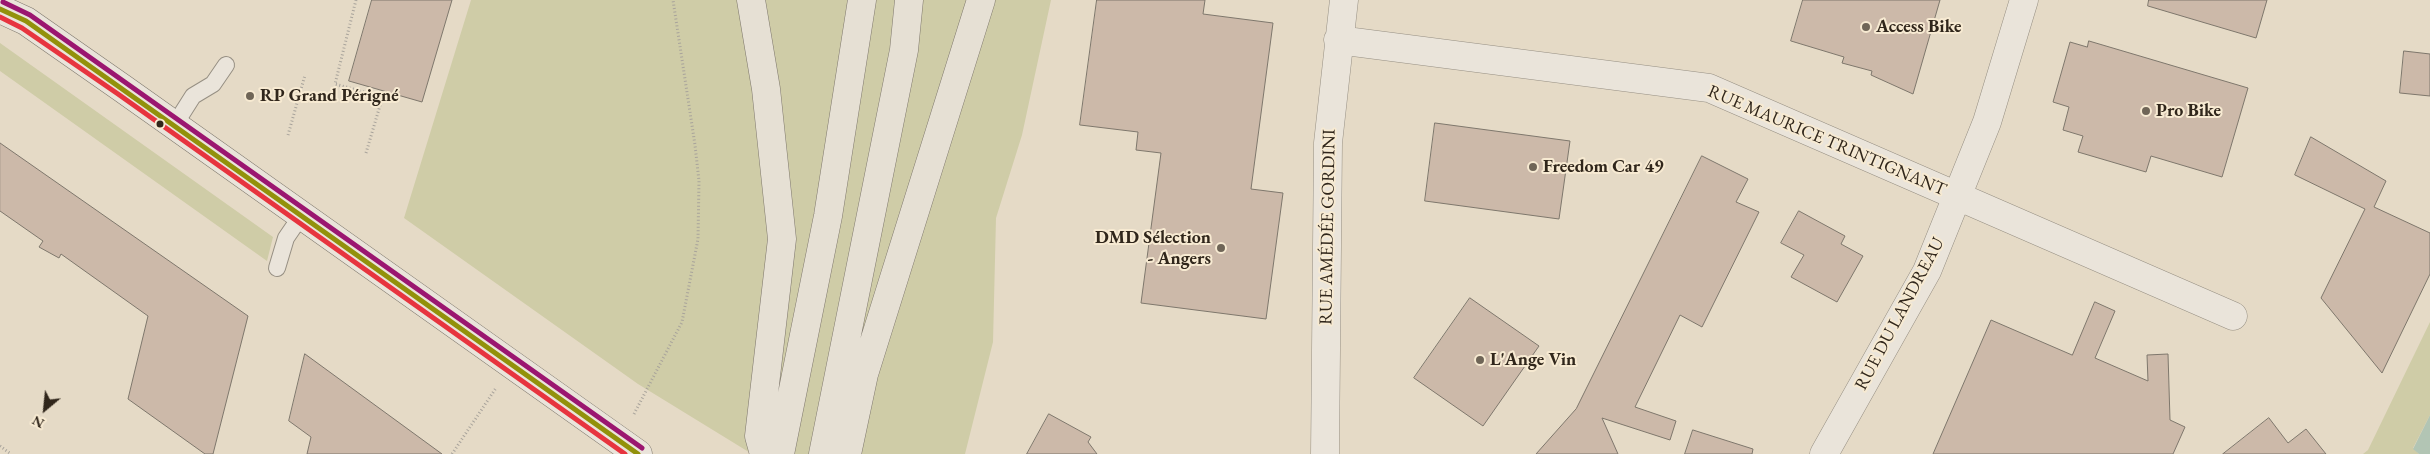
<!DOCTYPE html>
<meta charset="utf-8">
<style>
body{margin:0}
#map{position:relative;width:2430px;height:454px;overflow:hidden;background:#e5dac6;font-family:"EB Garamond",serif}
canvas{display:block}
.north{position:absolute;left:20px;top:384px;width:50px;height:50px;-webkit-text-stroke:4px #f7ead2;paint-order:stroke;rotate:208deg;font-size:14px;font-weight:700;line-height:20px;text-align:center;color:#30261b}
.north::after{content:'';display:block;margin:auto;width:18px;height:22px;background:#30261b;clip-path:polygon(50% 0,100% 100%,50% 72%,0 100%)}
</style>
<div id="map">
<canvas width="2430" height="454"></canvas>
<div class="north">N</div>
</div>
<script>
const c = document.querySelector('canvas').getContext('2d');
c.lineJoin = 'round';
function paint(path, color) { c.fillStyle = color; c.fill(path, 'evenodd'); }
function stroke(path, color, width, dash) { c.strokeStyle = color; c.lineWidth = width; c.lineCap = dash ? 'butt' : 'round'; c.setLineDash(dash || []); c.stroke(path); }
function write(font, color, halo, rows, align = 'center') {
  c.font = font + ' "EB Garamond",serif'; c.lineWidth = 4; c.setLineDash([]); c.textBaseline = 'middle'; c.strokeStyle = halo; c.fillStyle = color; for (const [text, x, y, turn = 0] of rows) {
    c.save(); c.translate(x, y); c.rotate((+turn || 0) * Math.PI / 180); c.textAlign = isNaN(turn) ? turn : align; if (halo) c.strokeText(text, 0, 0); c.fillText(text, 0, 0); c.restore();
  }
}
const green = new Path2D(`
 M471 0H1051L1022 135 996 218 993 342 965 454H752L638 384 404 218Z
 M0 43 273 237 267 261 0 71Z
 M2430 322V415L2413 448 2419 454H2363L2368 450Z`);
const water = new Path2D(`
 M2430 415V454H2419L2413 449Z`);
const building = new Path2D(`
 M372 0H452L422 102 349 81Z
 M1097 0H1205L1203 14 1273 23 1251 189 1283 193 1266 319 1141 303 1161 153 1136 150 1138 132 1080 125Z
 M1803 0H1940L1913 94 1871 75 1872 71 1842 63 1844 57 1791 41Z
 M2149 0H2267L2256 38 2148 6Z
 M2089 41 2248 88 2222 177 2151 156 2146 172 2078 152 2083 136 2063 130 2069 107 2053 102 2070 42 2087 47Z
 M2404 51 2430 54V96L2400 93Z
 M1435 123 1570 141 1559 219 1425 201Z
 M2311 137 2386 181 2374 207 2430 233V274L2382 373 2321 298 2365 209 2295 175Z
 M0 143 248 316 213 454H205L128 399 148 316 61 254 59 258 39 247 43 241 0 211Z
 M1702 156 1748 179 1736 202 1759 212 1702 327 1680 315 1635 407 1676 421 1670 440 1602 418 1618 454H1536L1576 409Z
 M1799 211 1845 236 1841 244 1863 256 1837 302 1791 277 1804 255 1781 243Z
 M1470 298 1539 346 1483 426 1414 378Z
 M2095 302 2115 311 2095 358 2148 381 2147 355 2168 354 2170 420 2185 427 2173 454H1933L1991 320 2072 355Z
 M305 354 442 454H307L311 437 289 421Z
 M1049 414 1091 437 1088 442 1097 454H1027Z
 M2269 418 2288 443 2306 429 2326 454H2223Z
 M1693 430 1753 449 1752 454H1685Z`);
const path = new Path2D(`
 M356 0 335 84 382 97
 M288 135 305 75
 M366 153 384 92
 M634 414 682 322 698 239 699 181 695 145 673 0
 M0 446 11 454
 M452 454 496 388`);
const lane = new Path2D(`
 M174 126 193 96 213 84 226 65
 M277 268 286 238 301 216`);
const street = new Path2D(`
 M1338 40 1709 88 2233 316
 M1325 454 1328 143 1344 0
 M1824 454 1927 271 1987 122 2024 0`);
const secondary = new Path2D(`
 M0 9 26 21 122 88 638 454`);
const highway = new Path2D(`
 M751 0 766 89 782 239 759 436 764 454
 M780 454 828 216 862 0
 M823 454 904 50 909 0
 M847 454 864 374 981 0`);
const bus1 = new Path2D(`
 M0 9 26 21 638 454`);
const bus2 = new Path2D(`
 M0 17 22 28 118 94 625 454`);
const bus3 = new Path2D(`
 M3 2 30 15 642 448`);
const markers = [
 [1866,27,5,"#6f6557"],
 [250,96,5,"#6f6557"],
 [2146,111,5,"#6f6557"],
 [160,124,4.5,"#30261b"],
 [1533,167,5,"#6f6557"],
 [1221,248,5,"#6f6557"],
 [1480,360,5,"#6f6557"]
];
const poiNames = [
 ["Access Bike",1876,27],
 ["RP Grand Périgné",260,96],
 ["Pro Bike",2156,111],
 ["Freedom Car 49",1543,167],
 ["DMD Sélection",1211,238,"right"],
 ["- Angers",1211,259,"right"],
 ["L'Ange Vin",1490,360]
];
const streetNames = [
 ["RUE MAURICE TRINTIGNANT",1827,141,23],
 ["RUE AMÉDÉE GORDINI",1328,227,-89],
 ["RUE DU LANDREAU",1900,314,-62]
];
paint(green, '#cfcca7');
paint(water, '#b2c5b4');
paint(building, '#ccb9a9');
stroke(building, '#7e776c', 1);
stroke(lane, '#968f83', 18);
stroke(street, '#968f83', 29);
stroke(secondary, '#7e776c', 29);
stroke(highway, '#7e776c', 29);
stroke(path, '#a8a39b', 3, [1, 2.5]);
stroke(lane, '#eae4da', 16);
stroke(street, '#eae4da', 28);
stroke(secondary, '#eae4da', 28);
stroke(highway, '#e6e0d4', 28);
stroke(bus1, '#92910b', 5);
stroke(bus2, '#e7343f', 5);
stroke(bus3, '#9b1670', 5);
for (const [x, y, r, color] of markers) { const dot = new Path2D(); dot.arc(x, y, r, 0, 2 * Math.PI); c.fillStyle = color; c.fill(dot); stroke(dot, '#f7ead2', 2); }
write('bold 18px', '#30261b', '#f7ead2', poiNames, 'left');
write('18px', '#30261b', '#f7ead2', streetNames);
</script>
